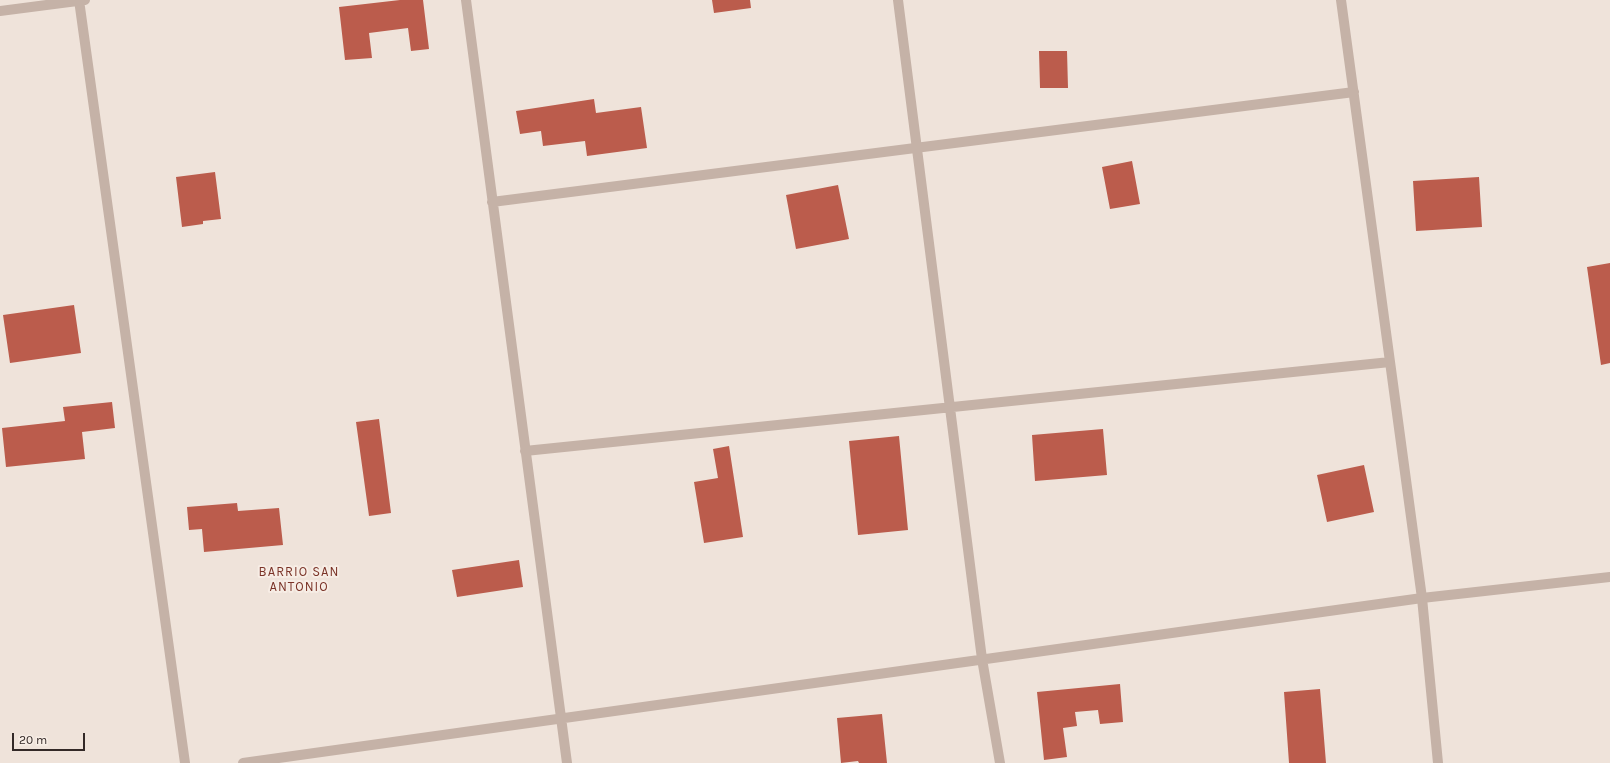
<!DOCTYPE html>
<style>
body{margin:0}
#map{position:relative;width:1610px;height:763px;overflow:hidden;background:#efe3da;font-family:Karla,sans-serif}
canvas{display:block}
.scale{position:absolute;left:12px;top:733px;width:73px;height:18px;box-sizing:border-box;border:2px solid #332927;border-top:0;padding-left:5px;font-size:12px;line-height:14px;white-space:nowrap;color:#332927;-webkit-text-stroke:3px #f7ede5;paint-order:stroke}
</style>
<div id="map">
<canvas width="1610" height="763"></canvas>
<div class="scale">20 m</div>
</div>
<script>
const c = document.querySelector('canvas').getContext('2d');
c.lineJoin = 'round';
function paint(path, color) { c.fillStyle = color; c.fill(path, 'evenodd'); }
function stroke(path, color, width, dash) { c.strokeStyle = color; c.lineWidth = width; c.lineCap = dash ? 'butt' : 'round'; c.setLineDash(dash || []); c.stroke(path); }
function write(font, color, halo, rows, align = 'center') {
  c.font = font + ' Karla,sans-serif'; c.lineWidth = 4; c.setLineDash([]); c.textBaseline = 'middle'; c.strokeStyle = halo; c.fillStyle = color; for (const [text, x, y, turn = 0] of rows) {
    c.save(); c.translate(x, y); c.rotate((+turn || 0) * Math.PI / 180); c.textAlign = isNaN(turn) ? turn : align; if (halo) c.strokeText(text, 0, 0); c.fillText(text, 0, 0); c.restore();
  }
}
const building = new Path2D(`
 M400 0H423L429 49 411 51 408 28 369 33 372 58 345 60 339 7Z
 M712 0H750L751 8 714 13Z
 M1039 51H1067L1068 88H1040Z
 M594 99 596 113 641 107 647 148 587 156 585 141 543 146 541 131 520 134 516 111Z
 M1132 161 1140 204 1110 209 1102 167Z
 M215 172 221 219 203 221V224L182 227 176 177Z
 M1479 177 1482 227 1416 231 1413 181Z
 M838 185 849 239 796 249 786 195Z
 M1610 263V363L1601 365 1587 267Z
 M74 305 81 353 10 363 3 315Z
 M112 402 115 428 82 432 85 459 6 467 2 428 65 421 63 407Z
 M379 419 391 513 369 516 356 422Z
 M1103 429 1107 475 1035 481 1032 435Z
 M899 436 908 530 858 535 849 441Z
 M729 446 743 537 704 543 694 482 718 478 713 449Z
 M1364 465 1374 512 1327 522 1317 475Z
 M237 503 238 511 279 508 283 545 204 552 202 529 189 530 187 507Z
 M519 560 523 587 457 597 452 570Z
 M1120 684 1123 722 1100 724 1098 710 1075 712 1077 726 1063 728 1067 757 1044 760 1037 692Z
 M1320 689 1326 763H1289L1284 692Z
 M882 714 887 763H859L858 761 841 763 837 718Z`);
const minor = new Path2D(`
 M79 0 185 763
 M466 0 567 763
 M898 0 982 659 1000 763
 M1341 0 1422 598 1438 763
 M0 11 85 0
 M492 202 1354 92
 M525 451 1390 362
 M243 763 1422 598 1610 577`);
const neighbourhoodNames = [
 ["BARRIO SAN",299,572],
 ["ANTONIO",299,587]
];
paint(building, '#bb5c4c');
stroke(minor, '#c5b2a7', 10);
c.letterSpacing = '1px';
write('13px', '#7a3327', '#f7ede5', neighbourhoodNames);
c.letterSpacing = '0px';
</script>
